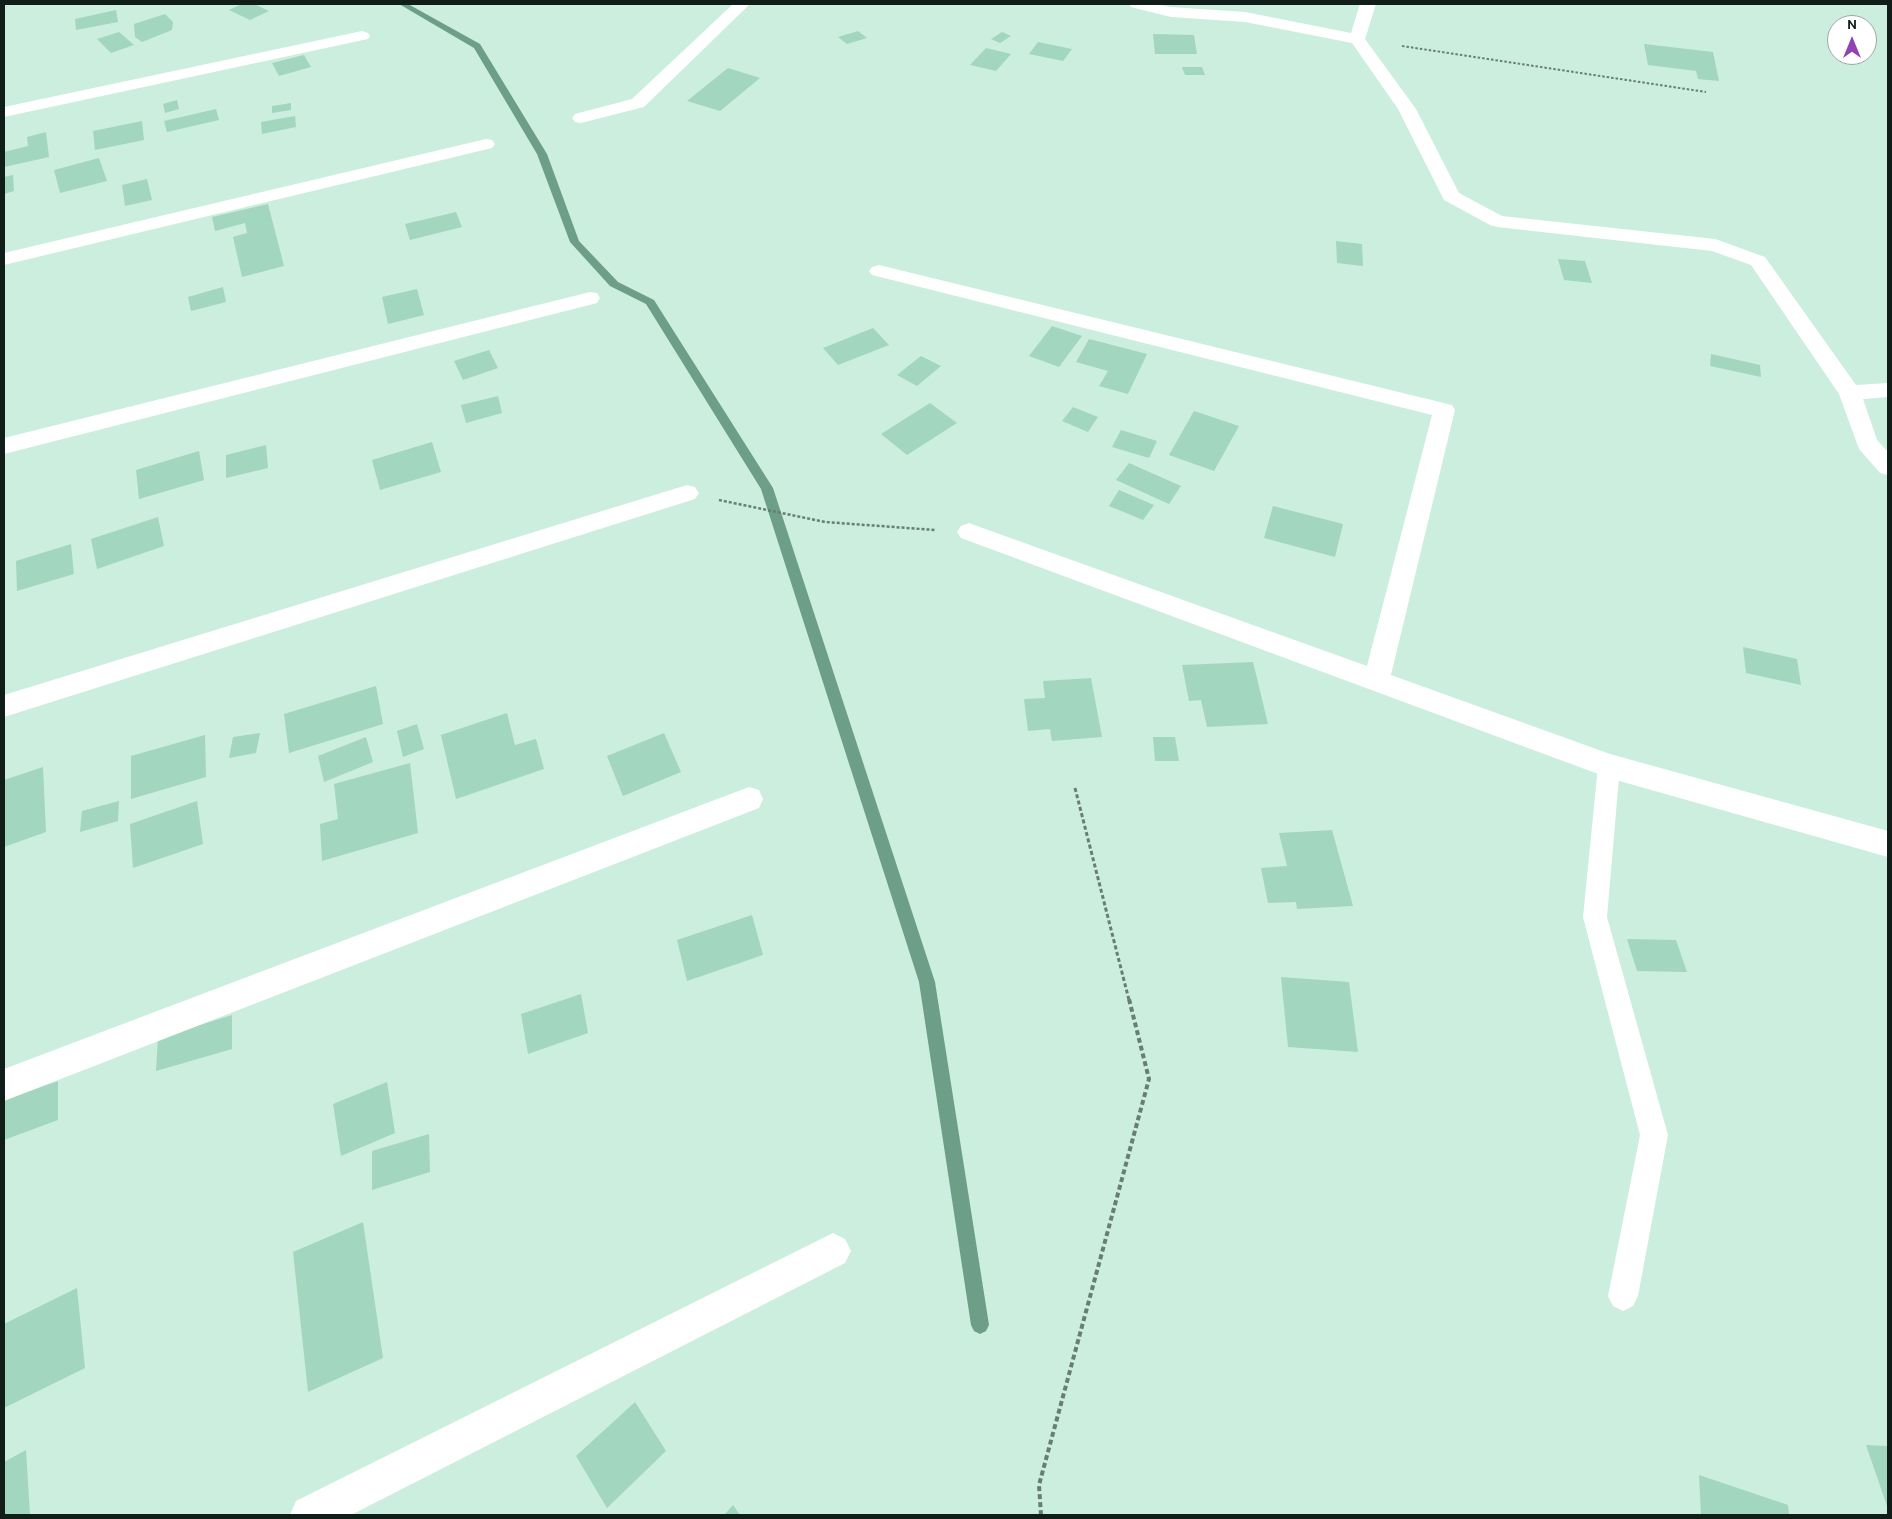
<!DOCTYPE html>
<style>
body{margin:0}
#map{position:relative;width:1892px;height:1519px;overflow:hidden;background:#cbeede;font-family:Overpass,sans-serif}
canvas{display:block}
.frame{position:absolute;inset:0;border:5px solid #111d18;pointer-events:none}
.north{position:absolute;left:1827px;top:15px;width:50px;height:50px;box-sizing:border-box;background:#fff;border:1px solid #a0a5a3;border-radius:50%;rotate:0deg;font-size:14px;font-weight:700;line-height:20px;text-align:center;color:#111d18}
.north::after{content:'';display:block;margin:auto;width:18px;height:22px;background:#9243b3;clip-path:polygon(50% 0,100% 100%,50% 72%,0 100%)}
</style>
<div id="map">
<canvas width="1892" height="1519"></canvas>
<div class="frame"></div>
<div class="north">N</div>
</div>
<script>
const c = document.querySelector('canvas').getContext('2d');
c.lineJoin = 'round';
function paint(path, color) { c.fillStyle = color; c.fill(path, 'evenodd'); }
function stroke(path, color, width, dash) { c.strokeStyle = color; c.lineWidth = width; c.lineCap = dash ? 'butt' : 'round'; c.setLineDash(dash || []); c.stroke(path); }
const stream = new Path2D(`
 M399 4H408L480 44 547 154 579 241 618 282 654 300 773 488 935 982 989 1325 986 1331 980 1334 974 1331 971 1325 919 982 761 489 646 304 610 286 570 242 537 154 474 48Z`);
const building = new Path2D(`
 M242 4H254L269 11 250 20 229 10Z
 M116 10 118 22 76 30 75 19Z
 M165 14 173 22 172 30 142 42 135 37 134 24Z
 M858 31 867 38 847 44 838 37Z
 M119 32 134 45 111 53 97 39Z
 M1002 32 1011 36 1000 43 991 39Z
 M1153 34 1194 35 1197 54H1155Z
 M1038 42 1072 49 1063 61 1029 54Z
 M1644 44 1713 52 1719 81 1698 79 1696 71 1648 65Z
 M986 48 1011 54 996 71 970 65Z
 M304 55 311 67 279 76 272 63Z
 M1182 67H1202L1205 75H1185Z
 M728 68 760 78 720 111 687 101Z
 M177 100 179 109 165 113 163 104Z
 M291 103V110L272 113V106Z
 M216 109 219 120 167 132 164 121Z
 M295 116 296 127 262 134 261 122Z
 M142 121 144 140 95 150 93 131Z
 M46 132 49 157 4 167V152L28 146 27 137Z
 M99 158 107 181 60 193 54 170Z
 M13 175 14 191 4 194V177Z
 M147 179 152 200 125 206 122 185Z
 M268 204 284 266 242 277 233 237 247 233 245 223 215 231 212 217Z
 M456 212 462 227 410 240 405 224Z
 M1336 241 1362 244 1363 266 1337 263Z
 M1558 259 1585 261 1592 283 1564 280Z
 M223 287 226 302 191 311 188 297Z
 M417 289 424 315 388 324 382 297Z
 M1052 326 1082 336 1059 367 1029 356Z
 M873 328 889 345 838 365 823 348Z
 M1089 339 1147 354 1128 394 1099 386 1108 371 1076 362Z
 M489 350 498 368 463 380 454 361Z
 M1711 354 1760 365 1761 377 1710 366Z
 M921 356 941 366 917 386 897 375Z
 M498 396 502 413 466 423 461 405Z
 M930 403 957 423 907 455 881 434Z
 M1073 407 1098 417 1088 432 1062 421Z
 M1194 411 1239 426 1214 471 1169 455Z
 M1121 430 1157 441 1149 458 1112 447Z
 M432 442 441 472 380 490 372 460Z
 M266 445 268 468 226 478V455Z
 M199 451 204 480 139 499 136 470Z
 M1129 463 1181 486 1169 504 1116 480Z
 M1119 490 1154 505 1143 520 1109 506Z
 M1273 506 1343 524 1335 557 1264 538Z
 M158 517 164 546 97 569 91 539Z
 M71 544 74 574 17 591 16 561Z
 M1743 647 1797 659 1801 685 1746 673Z
 M1253 662 1268 724 1207 727 1201 700 1189 701 1182 665Z
 M1091 678 1102 737 1052 741 1050 729 1028 731 1024 699 1045 698 1043 681Z
 M376 686 383 724 289 753 284 714Z
 M507 713 515 745 536 739 544 769 456 799 441 735Z
 M417 724 424 749 403 757 397 731Z
 M260 733 256 753 229 758 233 737Z
 M664 733 681 772 623 796 607 756Z
 M205 735 206 777 131 799V756Z
 M366 737 373 762 324 782 318 756Z
 M1153 737H1175L1179 761H1155Z
 M410 763 418 833 322 861 320 824 338 819 334 784Z
 M43 767 46 832 4 847V780Z
 M119 801 118 821 80 832 82 811Z
 M197 801 203 844 133 868 130 824Z
 M1332 830 1353 906 1297 909 1296 902 1268 903 1261 868 1287 866 1279 833Z
 M752 915 763 955 687 981 677 940Z
 M1627 939 1676 940 1687 972 1637 971Z
 M1281 977 1349 982 1358 1052 1288 1047Z
 M581 994 588 1033 528 1054 521 1014Z
 M232 1015V1049L156 1071 158 1038Z
 M58 1081V1120L4 1140V1100Z
 M387 1082 395 1133 341 1156 333 1104Z
 M429 1134 430 1172 372 1190V1151Z
 M363 1222 383 1358 308 1392 293 1252Z
 M77 1288 85 1368 4 1408V1324Z
 M635 1402 666 1451 607 1508 576 1456Z
 M1866 1445 1888 1446V1509Z
 M26 1450 30 1515H4V1462Z
 M1699 1475 1788 1505 1789 1515H1701Z
 M733 1505 740 1515H724Z`);
const pathFar3 = new Path2D(`
 M1402 46 1706 92`);
const pathFar2 = new Path2D(`
 M719 500 825 522 935 530`);
const pathFar1 = new Path2D(`
 M1075 788 1129 1000`);
const path = new Path2D(`
 M1041 1515 1039 1485 1149 1079 1129 999`);
const service = new Path2D(`
 M1609 756 1617 759 1620 766 1607 917 1668 1135 1638 1296 1633 1306 1623 1311 1613 1306 1608 1296 1640 1135 1583 917 1598 766 1601 759Z`);
const minor = new Path2D(`
 M733 4H750L644 107 581 123 575 122 572 118 575 114 632 99Z
 M1129 4H1156L1171 7 1245 12 1351 33 1360 4H1376L1365 39 1416 109 1459 193 1502 216 1715 239 1765 257 1856 385 1888 383V397L1863 399 1877 440 1888 452V475L1880 473 1859 449 1839 394 1751 265 1712 251 1497 227 1490 225 1444 200 1398 109 1352 43 1245 22 1171 17 1131 7Z
 M362 31 368 33 370 36 368 39 4 117V107Z
 M486 139 492 140 495 144 492 148 4 265V253Z
 M879 265 1452 405 1455 410 1391 675 1610 754 1888 831V857L1609 778 961 538 957 532 961 526 969 523 977 526 1367 666 1432 415 872 275 869 271 872 267Z
 M590 292 597 293 600 298 597 303 4 454V438Z
 M687 485 695 487 699 493 695 499 4 717V695Z
 M749 787 759 790 763 799 759 808 4 1101V1069Z
 M833 1233 845 1239 851 1251 845 1263 351 1515H290L296 1501Z`);
paint(stream, '#6c9e88');
paint(building, '#a2d6bf');
stroke(pathFar3, '#687e74', 2, [2.5, 2]);
stroke(pathFar2, '#687e74', 2.5, [3, 2]);
stroke(pathFar1, '#687e74', 3, [4, 2.5]);
stroke(path, '#687e74', 4, [5, 3]);
paint(service, '#fff');
paint(minor, '#fff');
</script>
